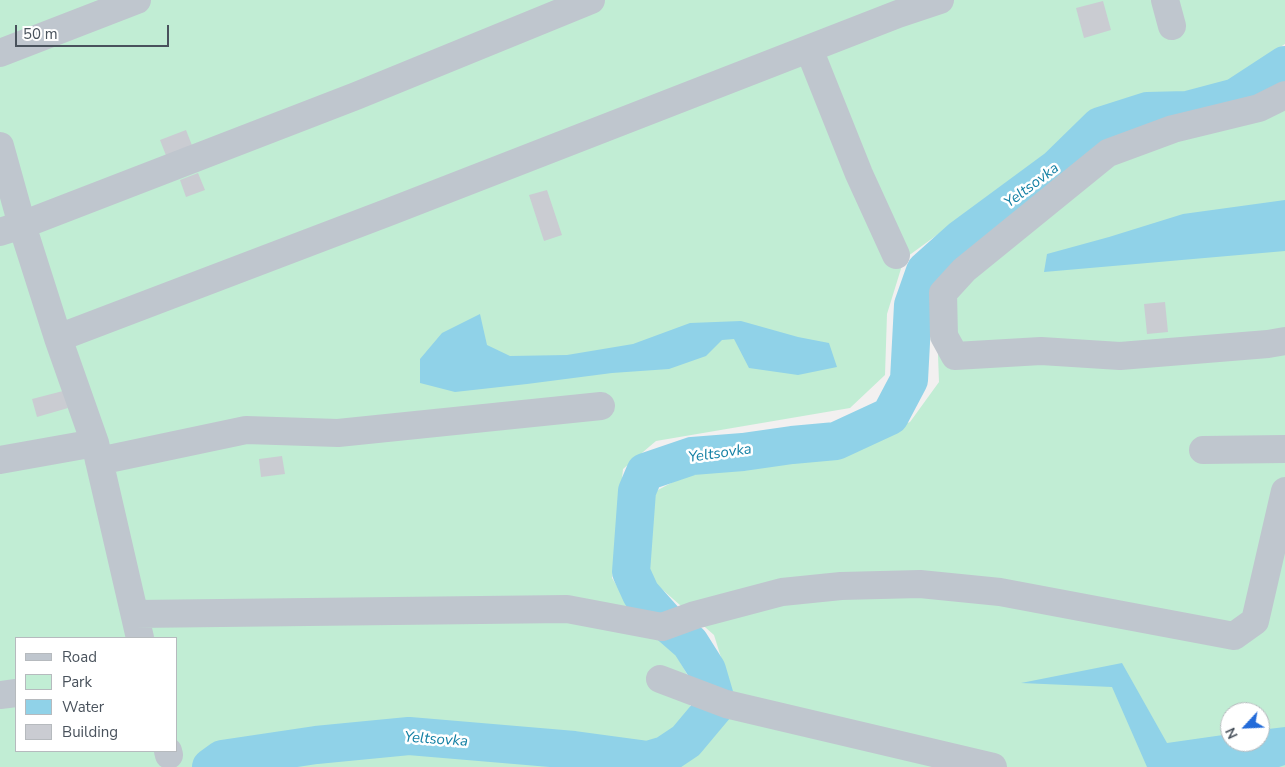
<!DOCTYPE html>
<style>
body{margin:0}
#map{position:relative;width:1285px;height:767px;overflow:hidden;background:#f2f0f0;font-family:"Nunito Sans",sans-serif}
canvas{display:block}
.legend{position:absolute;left:15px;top:637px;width:162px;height:115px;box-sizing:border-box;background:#fff;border:1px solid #b6babe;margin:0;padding:6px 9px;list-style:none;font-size:15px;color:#49525c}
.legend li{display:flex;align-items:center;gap:10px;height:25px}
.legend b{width:25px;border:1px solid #b6babe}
.north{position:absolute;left:1220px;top:702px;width:50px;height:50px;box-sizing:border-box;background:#fff;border:1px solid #b6babe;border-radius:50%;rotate:245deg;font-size:14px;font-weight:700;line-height:20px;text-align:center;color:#49525c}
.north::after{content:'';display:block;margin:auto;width:18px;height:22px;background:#236bd9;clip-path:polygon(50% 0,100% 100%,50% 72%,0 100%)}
.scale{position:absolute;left:15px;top:25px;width:154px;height:22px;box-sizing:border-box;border:2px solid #49525c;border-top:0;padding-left:6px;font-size:15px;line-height:18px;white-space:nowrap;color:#49525c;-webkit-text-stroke:4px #fff;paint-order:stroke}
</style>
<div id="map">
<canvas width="1285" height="767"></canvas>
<ul class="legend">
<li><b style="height:6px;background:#bfc6ce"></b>Road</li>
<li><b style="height:14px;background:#c1edd4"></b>Park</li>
<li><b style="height:14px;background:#90d2e8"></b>Water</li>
<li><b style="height:14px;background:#caccd2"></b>Building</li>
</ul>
<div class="north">N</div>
<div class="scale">50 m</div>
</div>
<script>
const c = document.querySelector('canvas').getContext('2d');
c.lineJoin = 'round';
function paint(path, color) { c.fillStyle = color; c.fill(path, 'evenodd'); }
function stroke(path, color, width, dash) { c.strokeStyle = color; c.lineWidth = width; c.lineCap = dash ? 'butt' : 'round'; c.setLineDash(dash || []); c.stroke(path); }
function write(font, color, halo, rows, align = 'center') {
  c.font = font + ' "Nunito Sans",sans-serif'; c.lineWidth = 5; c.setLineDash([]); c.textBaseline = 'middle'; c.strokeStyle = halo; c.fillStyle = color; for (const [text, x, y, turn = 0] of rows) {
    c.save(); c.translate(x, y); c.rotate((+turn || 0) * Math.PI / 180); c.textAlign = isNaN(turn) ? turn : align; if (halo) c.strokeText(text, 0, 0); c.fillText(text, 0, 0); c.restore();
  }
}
const green = new Path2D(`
 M0 0H1285V44L1223 84 1139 101 1095 112 1051 152 904 259 887 314 885 375 850 408 656 441 623 469 612 578 635 614 675 653 692 683 689 720 668 741 644 751 430 727 231 746 192 767H0ZM16 638H176V751H16Z
 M1285 79V767H670L698 745 734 699 714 635 639 569 656 491 686 475 829 452 910 422 939 382 935 275 1060 179 1235 105ZM1230 712H1260V742H1230Z
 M428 743 580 759 610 767H224L229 764 332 748Z`);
const water = new Path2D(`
 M1285 200V251L1044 272 1047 254 1109 237 1183 214Z
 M480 314 487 345 510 356 567 355 633 344 690 323 741 321 798 337 829 343 837 367 798 375 749 368 734 339 722 340 706 356 669 369 612 373 527 384 455 392 420 383V359L442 333Z
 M1122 663 1167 743 1230 734V742H1260V730L1285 727V765L1279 767H1147L1112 687 1021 683Z`);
const river = new Path2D(`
 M211 767 222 759 316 745 409 736 574 750 648 760 665 755 686 741 717 704 707 670 690 643 666 622 641 594 631 572 637 491 645 472 692 456 743 452 792 445 836 441 890 416 909 380 913 305 925 271 962 238 1057 168 1100 126 1147 111 1187 110 1236 97 1285 65`);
const building = new Path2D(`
 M1103 1 1111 30 1084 38 1076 8Z
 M186 130 193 148 167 158 160 140Z
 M198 173 205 190 186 197 180 180Z
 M547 190 562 235 544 241 529 195Z
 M1165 302 1168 332 1147 334 1144 304Z
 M63 391 68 408 37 417 32 399Z
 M282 456 285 474 261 477 259 459Z`);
const minor = new Path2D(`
 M1165 0 1172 26
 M809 49 859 174 896 255
 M0 53 137 0
 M1285 95 1259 108 1173 129 1108 153 964 270 943 293 944 336 955 356 1041 351 1120 356 1268 344 1285 341
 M0 146 22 225 58 338 95 443 140 638
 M0 232 22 225 356 96 591 0
 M58 338 389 212 898 14 940 0
 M1203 450 1285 449
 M0 460 95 443
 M99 461 246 430 338 433 601 406
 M135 614 567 609 662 627 695 615 782 592 841 586 920 584 1000 592 1234 636 1255 621 1285 491
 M660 679 726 704 993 767
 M0 695 16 693
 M168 751 169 755`);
const waterNames = [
 ["Yeltsovka",1032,186,-37],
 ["Yeltsovka",720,454,-8],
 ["Yeltsovka",436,740,4]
];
paint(green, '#c1edd4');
paint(water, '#90d2e8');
stroke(river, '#90d2e8', 38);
paint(building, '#caccd2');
stroke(minor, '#bfc6ce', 28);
write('italic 15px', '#1480a4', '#fff', waterNames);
</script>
